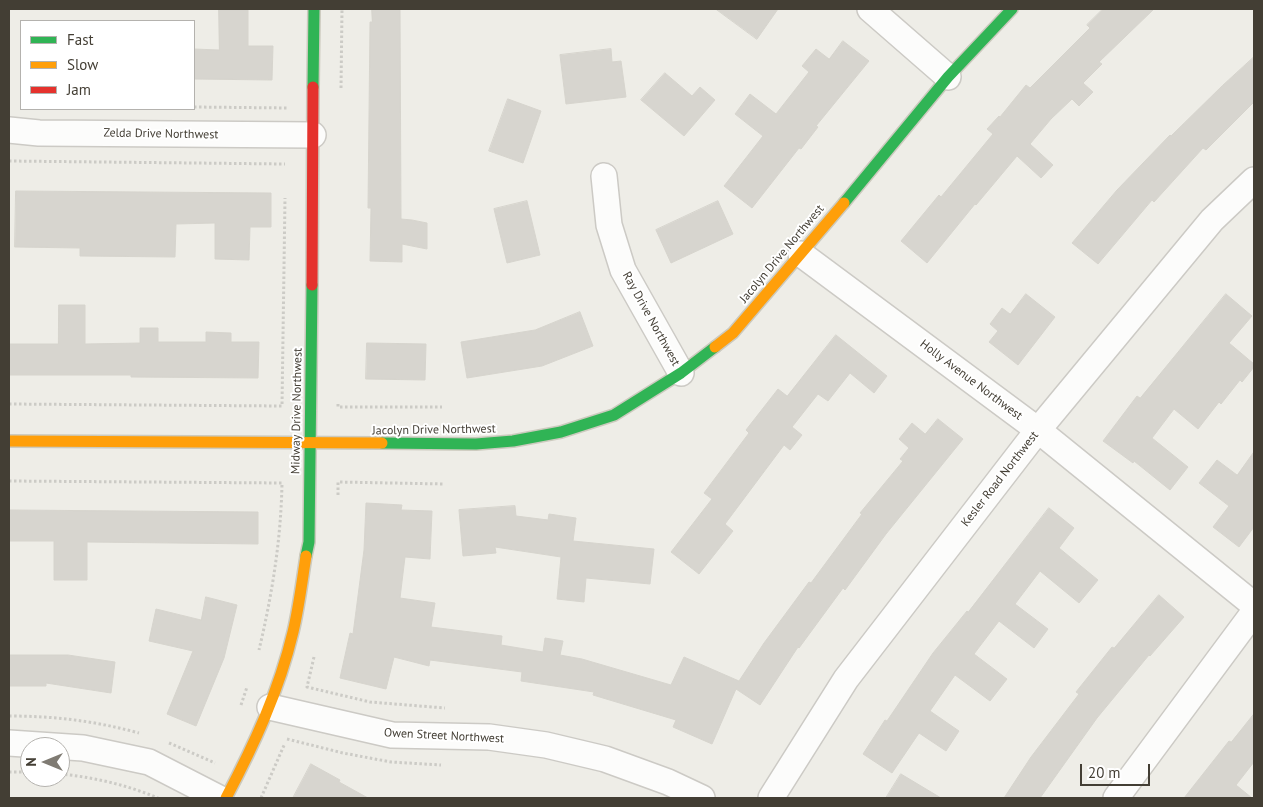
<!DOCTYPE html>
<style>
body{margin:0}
#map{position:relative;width:1263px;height:807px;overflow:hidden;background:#eeede7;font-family:"PT Sans",sans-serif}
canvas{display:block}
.frame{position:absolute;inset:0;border:10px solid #433e34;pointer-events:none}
.legend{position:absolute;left:20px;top:20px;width:175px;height:90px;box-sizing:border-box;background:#fff;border:1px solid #b4b2ae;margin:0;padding:6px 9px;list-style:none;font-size:15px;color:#433e34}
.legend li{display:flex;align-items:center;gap:10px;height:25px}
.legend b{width:25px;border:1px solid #b4b2ae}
.north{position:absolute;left:20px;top:737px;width:50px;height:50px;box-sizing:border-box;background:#fff;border:1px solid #b4b2ae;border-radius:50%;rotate:270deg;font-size:14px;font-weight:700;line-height:20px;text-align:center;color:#433e34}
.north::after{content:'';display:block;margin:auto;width:18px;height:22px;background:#7f7b73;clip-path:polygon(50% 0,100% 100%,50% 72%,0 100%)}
.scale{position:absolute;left:1080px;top:764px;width:70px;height:22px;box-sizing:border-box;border:2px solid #433e34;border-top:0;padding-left:6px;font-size:15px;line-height:18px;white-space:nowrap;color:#433e34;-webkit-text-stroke:4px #fff;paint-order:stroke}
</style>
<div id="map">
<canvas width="1263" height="807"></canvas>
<div class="frame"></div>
<ul class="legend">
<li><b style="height:6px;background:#30b455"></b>Fast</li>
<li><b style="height:6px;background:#ff9f0a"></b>Slow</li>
<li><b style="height:6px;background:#e5322d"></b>Jam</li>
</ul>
<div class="north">N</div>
<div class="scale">20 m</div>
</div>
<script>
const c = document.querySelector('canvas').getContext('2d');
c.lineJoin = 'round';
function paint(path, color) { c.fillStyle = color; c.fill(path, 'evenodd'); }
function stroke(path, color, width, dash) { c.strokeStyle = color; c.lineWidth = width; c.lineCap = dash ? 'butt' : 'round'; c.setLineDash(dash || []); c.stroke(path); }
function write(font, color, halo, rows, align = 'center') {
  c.font = font + ' "PT Sans",sans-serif'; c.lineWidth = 4; c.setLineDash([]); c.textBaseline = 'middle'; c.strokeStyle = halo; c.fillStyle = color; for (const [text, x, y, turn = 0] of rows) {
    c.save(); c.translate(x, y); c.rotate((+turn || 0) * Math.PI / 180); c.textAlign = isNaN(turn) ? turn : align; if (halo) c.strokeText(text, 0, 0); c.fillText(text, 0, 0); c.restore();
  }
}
const building = new Path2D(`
 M372 9H400L401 219 412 220 427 223V249L402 244V262L370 261 371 208H368L370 22H372Z
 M716 9H778L757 39Z
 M1103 9H1154L1099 62 1102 64 1083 83 1093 92 1079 106 1072 99 1051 119 1030 144 1053 165 1041 178 1017 156 976 205 975 204 927 263 901 241 939 195 941 197 993 134 987 129 999 116 1000 117 1026 85 1030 88 1090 28 1087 25Z
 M219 10H248V46H273L272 80 194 79V49L219 50Z
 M843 41 869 61 816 126 818 127 801 149 799 148 752 208 724 186 763 136 735 114 750 94 776 114 809 72 802 66 816 49 829 59Z
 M611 49 612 62 621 61 626 97 566 104 560 55Z
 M1254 57V102L1206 150 1203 148 1154 202 1152 200 1098 264 1072 243 1117 190 1170 135 1171 136 1222 86Z
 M665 73 692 96 700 87 715 100 684 136 641 100Z
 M508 99 541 111 523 163 489 151Z
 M16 191 271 193V227H250L249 260 215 259V223L176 224 175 257 80 256V248L15 247Z
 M527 201 540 255 507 263 494 209Z
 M718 201 733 234 671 263 656 230Z
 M1026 294 1055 317 1018 365 989 342 998 331 990 324 1002 308 1010 314Z
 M1226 294 1252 316 1229 343 1254 364V367L1242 382 1240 380 1221 404 1219 402 1198 429 1174 409 1152 438 1188 467 1170 490 1134 461 1133 463 1103 441 1137 396 1140 398Z
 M59 305H85V344L140 343V328H158V342H206V332L231 333V342H259L258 378 131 377V375H9V344H58Z
 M580 312 593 346 542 366 467 378 461 342 535 330Z
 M836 335 887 376 874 393 850 373 828 401 818 394 792 427 802 435 790 450 784 445 725 524 733 531 699 574 671 552 712 499 704 493 749 433 746 430 778 389 787 396Z
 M367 343 426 344 425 380 366 379Z
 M938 419 963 439 886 534 845 590 843 588 799 648 798 647 760 705 736 689 712 744 673 727 676 720 593 695 594 692 521 681 522 672 430 660 429 666 394 657 386 689 340 678 350 633 353 634 364 550 366 503 402 505 401 510 432 511 430 559 405 557 400 598 435 603 431 627 502 636 501 645 543 652 545 638 563 641 560 655 582 659 671 685 684 657 739 681 764 643 809 582 811 583 862 514 860 513 903 461 900 459 909 448 899 439 912 423 925 434Z
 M1254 452V527L1239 547 1213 527 1229 506 1199 483 1217 460 1237 475Z
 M515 506 516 516 548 520 549 514 576 518 573 541 654 549 650 584 586 578 584 602 557 599 561 557 495 547 496 553 463 556 459 510Z
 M1049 508 1074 528 1059 548 1098 580 1079 603 1040 571 1015 604 1048 629 1034 648 999 621 974 654 1007 679 990 701 955 675 930 711 959 731 946 751 919 733 892 773 863 754 885 720 887 721 933 653 967 611 968 612Z
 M9 510 258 512V544L87 542V580H54V541H9Z
 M1159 595 1184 617 1150 656 1149 655 1097 718 1040 798H1004L1031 757 1079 694 1076 692 1112 647 1114 648Z
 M206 597 237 605 224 658 196 726 167 714 193 651 149 641 156 609 201 620Z
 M9 655H68L115 662 111 693 46 683V686H9Z
 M1254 714V762L1236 785 1252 798H1184L1229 741 1231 742Z
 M311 764 340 780 339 782 368 798H293Z
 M901 774 941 798H886Z`);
const path = new Path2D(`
 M341 88 342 9
 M194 107 289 108
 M9 161 285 164
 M9 404 282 406 285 198
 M338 404V407H442
 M9 481 282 483C281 540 272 595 259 650
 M338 495V482L445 484
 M314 657 307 687 370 702 445 708
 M241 705 247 687
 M9 716C55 716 95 721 139 733
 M287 739 343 753 391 762 441 765
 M169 743 215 763
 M9 772H30
 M60 774C93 777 127 785 158 798
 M261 798 285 743`);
const street = new Path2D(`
 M870 9 948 77
 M9 130 39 133 313 135
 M604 176 609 225 623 270 681 373
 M801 254 1038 430 1254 605
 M270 707 392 735 489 737 546 745 605 759 668 782 702 798
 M9 743 83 748 149 762 219 798
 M771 798 846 679 1038 430 1212 220 1254 180
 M1116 798 1254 612`);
const fast = new Path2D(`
 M313 87 314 9
 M844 203 948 77 1012 9
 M382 443 476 444 513 441 561 432 614 415 681 373 715 347
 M306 556 309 542 312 285`);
const slow = new Path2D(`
 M715 347 733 333 844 203
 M9 441 382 443
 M226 798C254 745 279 691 293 632 299 607 302 581 306 556`);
const jam = new Path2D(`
 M312 285 313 87`);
const streetNames = [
 ["Zelda Drive Northwest",161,134,1],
 ["Jacolyn Drive Northwest",782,254,-50],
 ["Ray Drive Northwest",651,319,61],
 ["Holly Avenue Northwest",971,380,37],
 ["Midway Drive Northwest",297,411,-89],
 ["Jacolyn Drive Northwest",434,430,-1],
 ["Kesler Road Northwest",1000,479,-52],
 ["Owen Street Northwest",444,736,3]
];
paint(building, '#d7d5cf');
stroke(building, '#d6d4cd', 1);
stroke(street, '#cccac5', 28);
stroke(fast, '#cccabe', 14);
stroke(slow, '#cccabe', 14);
stroke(jam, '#cccabe', 14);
stroke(path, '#cccbc6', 3, [2.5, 2.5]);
stroke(street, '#fcfcfb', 25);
stroke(fast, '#30b455', 11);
stroke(slow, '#ff9f0a', 11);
stroke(jam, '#e5322d', 11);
write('12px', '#433e34', '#fff', streetNames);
</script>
